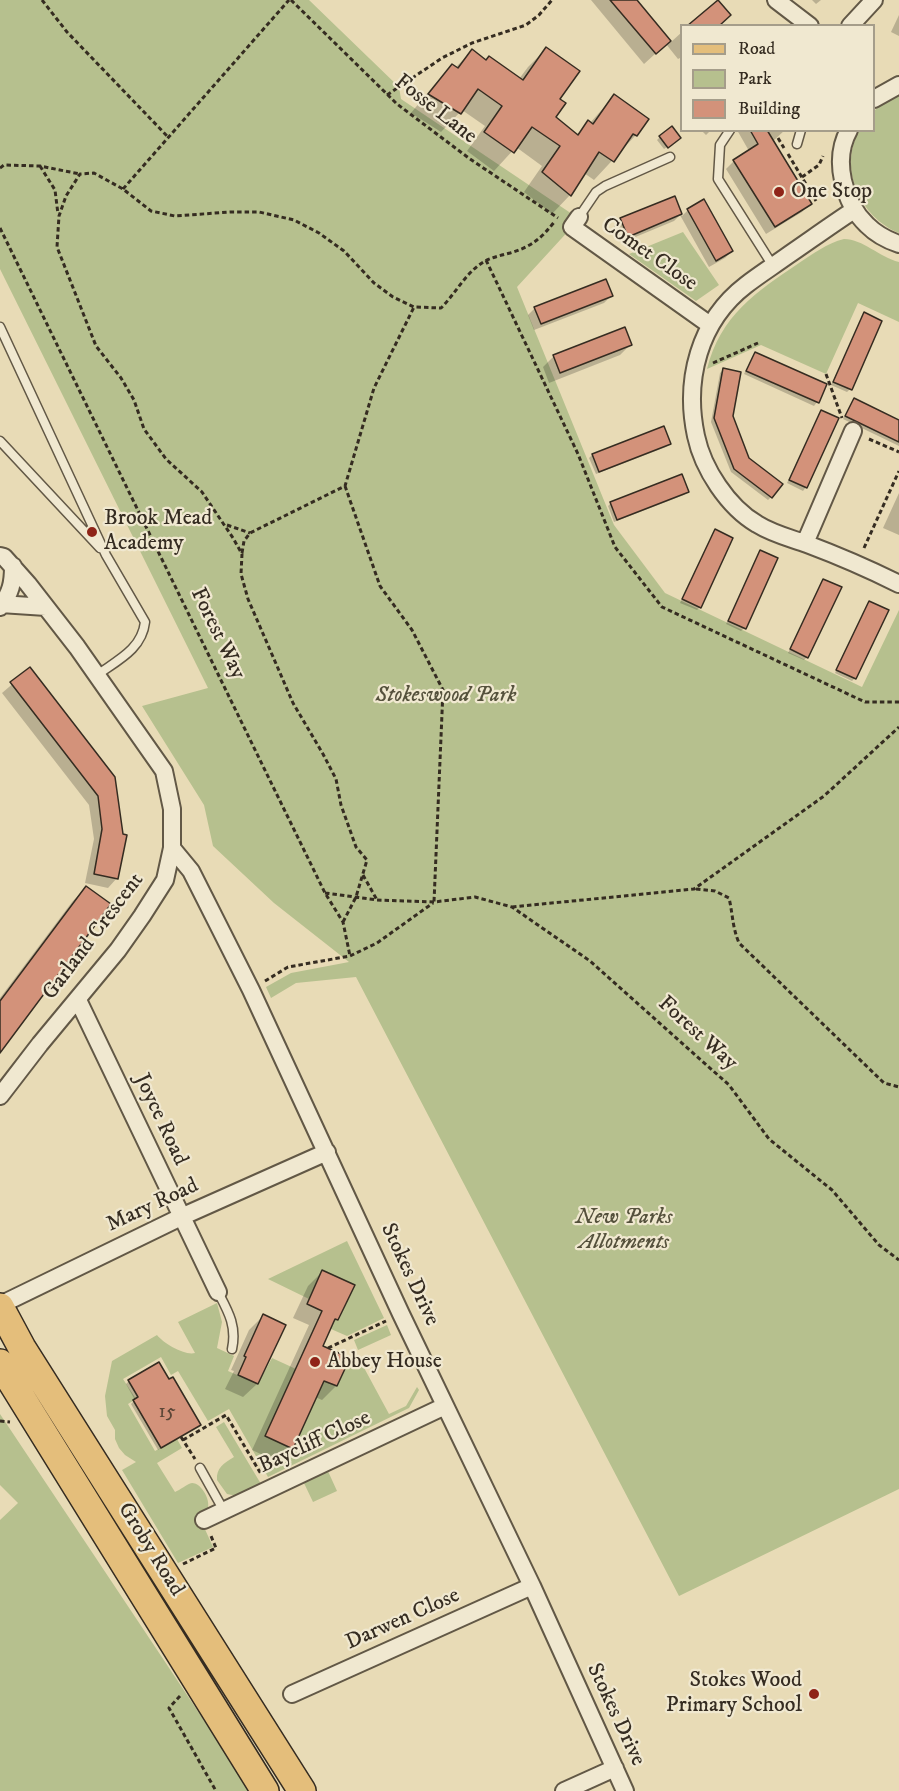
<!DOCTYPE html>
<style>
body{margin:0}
#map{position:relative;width:899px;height:1791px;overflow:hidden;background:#e8dbb6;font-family:"IM FELL DW Pica",serif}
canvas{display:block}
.legend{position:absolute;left:680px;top:24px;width:195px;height:108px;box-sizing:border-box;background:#f0e8d0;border:2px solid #a59d8a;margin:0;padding:8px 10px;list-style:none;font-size:18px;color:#352c21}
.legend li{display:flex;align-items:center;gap:12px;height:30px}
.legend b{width:30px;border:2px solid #a59d8a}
</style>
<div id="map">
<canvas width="899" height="1791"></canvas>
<ul class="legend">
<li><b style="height:8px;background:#e4be7b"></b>Road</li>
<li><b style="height:16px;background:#b6c08e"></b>Park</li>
<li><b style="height:16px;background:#d3927a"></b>Building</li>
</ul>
</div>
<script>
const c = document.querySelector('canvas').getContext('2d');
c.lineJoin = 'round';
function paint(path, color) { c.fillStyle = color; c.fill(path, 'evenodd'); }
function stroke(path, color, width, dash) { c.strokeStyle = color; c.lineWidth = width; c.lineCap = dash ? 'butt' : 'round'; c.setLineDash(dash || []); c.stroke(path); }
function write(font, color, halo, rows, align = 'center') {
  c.font = font + ' "IM FELL DW Pica",serif'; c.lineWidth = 4.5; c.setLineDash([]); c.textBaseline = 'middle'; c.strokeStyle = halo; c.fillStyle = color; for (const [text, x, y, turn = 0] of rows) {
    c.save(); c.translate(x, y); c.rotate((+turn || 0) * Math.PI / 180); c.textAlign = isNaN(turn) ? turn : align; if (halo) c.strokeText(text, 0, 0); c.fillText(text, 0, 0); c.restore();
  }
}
const green = new Path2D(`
 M0 0H309L399 87 401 99 578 218 572 227 517 287 614 525 665 593 862 687 899 610V1489L679 1596 356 977 296 983 271 998 266 987 291 973 349 962 274 903 213 846 204 805 142 706 208 688 0 269Z
 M899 95V233C860 217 838 169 859 131L874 130V111L887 99Z
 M683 232 719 285 696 301 629 254Z
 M844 239C863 239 879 257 899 262V322L858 303 826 374 761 345 707 369C720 316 756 292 799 263 813 254 827 243 844 239Z
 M347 1241 384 1318 347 1336 331 1329 335 1319 339 1320 354 1285 322 1270 309 1299 268 1279Z
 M217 1303 222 1322 217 1348 234 1356 228 1371 258 1384 272 1358 296 1369 265 1436 293 1449 324 1381 337 1386 350 1358 362 1364 389 1414 406 1406 417 1387 419 1390 409 1408 268 1477 229 1409 208 1421 178 1371 171 1375 161 1357 123 1379 136 1399 128 1404 155 1451 177 1439 182 1448 157 1463 175 1492C180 1490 187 1484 192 1483 202 1483 212 1502 207 1510 205 1512 202 1514 199 1516L213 1547 178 1563 122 1470 136 1462 125 1455 119 1448 115 1439V1430L107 1416 105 1396 112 1361 157 1335C163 1343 185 1356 195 1353L178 1322Z
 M387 1325 391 1335 358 1350 354 1340Z
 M0 1414 251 1791H0V1520L18 1503 0 1485Z
 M224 1422 261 1484 237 1496 227 1494 217 1480C216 1468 224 1463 234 1457L216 1427Z
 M327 1469 337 1491 313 1502 303 1481Z`);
const shadow = new Path2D(`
 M591 0H635L671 42 682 32V57L678 59 666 44 644 64Z
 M812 0H821L816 4Z
 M899 15V36L891 32Z
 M546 49 558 100 554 118 576 135 590 123 614 96 647 119 635 136 594 180 584 173 570 195 552 214 524 192 542 166 516 147 494 171 467 151 485 126 462 110 441 132 411 113 434 85 453 66 455 68 472 51 486 61 519 79 528 67Z
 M701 130H711L706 135Z
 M737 130H785L772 142 810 204 802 212 766 234 726 169 734 161 749 151Z
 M660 137 676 141 664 149 657 140Z
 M674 198 682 216 688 210 703 201 732 251 725 258 709 267 680 215 674 221 621 243 614 226 621 219Z
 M611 296 604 303 534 330 528 315 535 308Z
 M865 314 850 389 847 392 831 385Z
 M630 345 620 355 549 383 543 367 554 356Z
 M755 353 825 385 817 402 814 406 744 374Z
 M723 370 731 417 747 459 771 497 768 500 731 472 711 422 720 373Z
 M855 400 899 421V446L843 419Z
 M821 411 806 487 803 491 787 483Z
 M663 428 669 444 666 447 596 474 589 458 592 455Z
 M687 492 684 495 614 522 608 506 611 503Z
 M899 493V535L883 528Z
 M715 531 700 607 697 610 680 603Z
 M761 552 744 628 741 631 726 624Z
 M824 580 807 657 804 660 788 653Z
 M869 602 855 678 852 681 835 673Z
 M30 669 114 778 117 878 108 888 85 883 94 839 89 805 2 693Z
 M86 887 0 1051V998L72 902Z
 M322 1272 337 1319 330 1326 321 1347 336 1386 322 1400 315 1397 292 1448 278 1462 252 1450 309 1325 293 1318 308 1286Z
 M263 1316 284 1326 257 1384 243 1397 225 1389 234 1371 231 1370 249 1330Z
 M129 1381 200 1425 158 1450 131 1404 135 1400 126 1384Z`);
const building = new Path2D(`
 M610 0H637L671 41 656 54Z
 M718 0 731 15 719 26H687Z
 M546 47 580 71 560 99 566 103 556 117 578 135 588 120 593 124 614 94 649 119 637 136 633 134 614 162 599 152 571 196 542 172 560 146 532 127 514 153 484 132 502 106 478 89 461 114 428 94 452 64 458 68 472 49 486 60 489 56 523 80Z
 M672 126 681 138 668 148 659 136Z
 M750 130H767L812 204 775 227 733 160 758 144Z
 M675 196 682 214 628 237 620 218Z
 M704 199 733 251 716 261 687 209Z
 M606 279 613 296 541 324 534 307Z
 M864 312 882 321 852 390 833 382Z
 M625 327 632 345 560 373 553 355Z
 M755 352 827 384 819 403 746 371Z
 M723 368 741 372 733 416 749 458 783 484 772 498 734 469 714 418Z
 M854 398 899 420V442L845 416Z
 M821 410 839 418 807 488 789 480Z
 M664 426 671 444 599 472 592 454Z
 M682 474 689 492 617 520 610 502Z
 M715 529 733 538 701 608 682 599Z
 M760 550 778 558 746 629 728 621Z
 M823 579 842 587 808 658 790 649Z
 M869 601 889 610 856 679 836 670Z
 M30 667 115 777 123 834 127 835 118 879 94 874 102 829 98 796 10 682Z
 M86 886 111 904 0 1053V1001Z
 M322 1270 355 1285 338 1320 335 1319 323 1346 350 1358 337 1386 324 1381 293 1449 265 1436 322 1311 307 1304Z
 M263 1314 286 1325 258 1384 238 1375 246 1357 244 1356Z
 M159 1362 169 1379 173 1377 201 1425 161 1448 133 1400 138 1397 128 1380Z`);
const path = new Path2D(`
 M42 0 67 32 169 138
 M291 0 397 104 470 159 558 218
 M387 95 442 58 472 43 526 25 539 15 552 0
 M778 138 784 148
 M788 154 816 201
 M40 166 55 190 58 214
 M0 168 4 165 40 166 80 174
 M802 177 819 165 823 156
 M123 189 289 0
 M0 228 325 893 343 922 350 956
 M486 260 578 454 615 547 662 607 865 702H899
 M713 363 758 343
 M826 374 842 418
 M869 439 899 452
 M345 486 380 586 412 630 443 690 434 902
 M227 525 250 533
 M864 548 899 471
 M242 553 244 541 250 533 345 486 374 388 414 307
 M363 875 377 900
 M696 889 715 891 729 898C733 915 732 926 739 943L884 1083 899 1087
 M325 893 377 900 434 902 475 897 512 907 590 961 729 1085 769 1139 832 1190 879 1245 899 1260
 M512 907 694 889 824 796 899 727
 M343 922 356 897 367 860 356 847 341 805 336 779 323 754 293 703 248 599 241 574 242 554 233 538 202 492 166 459 144 429 134 400 121 378 96 346 57 247 59 216 66 196 80 174 94 173 123 189 151 211 175 216 230 212H259L294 220 319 233 344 251 374 283 393 297 414 307 441 308C457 292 467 270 487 260 494 257 502 255 510 253 531 247 542 238 555 221
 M265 981 288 967 350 956 377 943 433 903
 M328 1348 386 1321
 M0 1421 10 1422
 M181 1437 195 1459
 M183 1440 226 1415 261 1474
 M183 1564 216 1548 211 1536
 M180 1696 169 1708 216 1791`);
const lane = new Path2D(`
 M730 130 720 145 718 179 773 266
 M797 144 801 130
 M579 217 596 192 605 186 670 157
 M0 327 106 555 145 622C142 649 118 660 97 675
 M0 441 100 548
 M218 1292C228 1311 237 1326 232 1349
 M200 1468 224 1511`);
const street = new Path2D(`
 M776 0 810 26
 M850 26 874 0
 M874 99 899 85
 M849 130C832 160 844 203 867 225 876 234 887 240 899 244
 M854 210C831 225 809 241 787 256 773 266 759 275 746 285 699 321 684 380 696 436 703 469 728 507 757 524 773 534 790 538 807 544 839 556 869 569 899 584
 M579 217 572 227 710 325
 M805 543 853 431
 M0 556 4 557 28 584 77 647 164 771 172 809V848L165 880 142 916 118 950 40 1044 0 1096
 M0 604 46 607
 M0 607C11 593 13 583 13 566
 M172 848 191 871 251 990 401 1314 532 1586 625 1791
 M78 1000 218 1292
 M0 1305 181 1217 327 1152
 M204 1520 445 1406
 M292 1694 532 1586
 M564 1791 615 1768`);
const primary = new Path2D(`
 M0 1307 22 1348 302 1791
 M0 1363 265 1791`);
const markers = [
 [779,192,6,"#8f2418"],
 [92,532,6,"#8f2418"],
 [315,1362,6,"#8f2418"],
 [814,1694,6,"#8f2418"]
];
const numberNames = [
 ["15",167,1413]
];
const streetNames = [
 ["Fosse Lane",435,110,38],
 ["Comet Close",649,255,35],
 ["Forest Way",217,634,64],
 ["Garland Crescent",94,937,-53],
 ["Forest Way",697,1034,42],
 ["Joyce Road",160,1120,65],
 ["Mary Road",153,1206,-25],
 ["Stokes Drive",409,1275,65],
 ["Baycliff Close",315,1443,-25],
 ["Groby Road",150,1550,58],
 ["Darwen Close",403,1620,-24],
 ["Stokes Drive",615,1715,65]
];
const poiNames = [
 ["One Stop",791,192],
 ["Brook Mead",104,519],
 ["Academy",104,544],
 ["Abbey House",327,1362],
 ["Stokes Wood",802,1681,"right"],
 ["Primary School",802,1706,"right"]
];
const parkNames = [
 ["Stokeswood Park",446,696],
 ["New Parks",624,1218],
 ["Allotments",624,1243]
];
paint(green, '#b6c08e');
paint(shadow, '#0003');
paint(building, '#d3927a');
stroke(building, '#352c21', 1.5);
stroke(lane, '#625846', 11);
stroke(street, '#625846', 20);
stroke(primary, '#352c21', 30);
stroke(path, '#352c21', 3, [4.5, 3]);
stroke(lane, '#f0e8d0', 8);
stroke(street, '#f0e8d0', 16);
stroke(primary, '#e4be7b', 27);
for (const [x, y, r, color] of markers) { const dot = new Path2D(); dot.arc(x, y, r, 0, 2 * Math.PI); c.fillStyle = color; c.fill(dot); stroke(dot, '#f0e8d0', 2); }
write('20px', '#5c4637', null, numberNames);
write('22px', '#352c21', '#f0e8d0', streetNames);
write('22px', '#352c21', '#f0e8d0', poiNames, 'left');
write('italic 22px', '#55513c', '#f0e8d0', parkNames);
</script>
